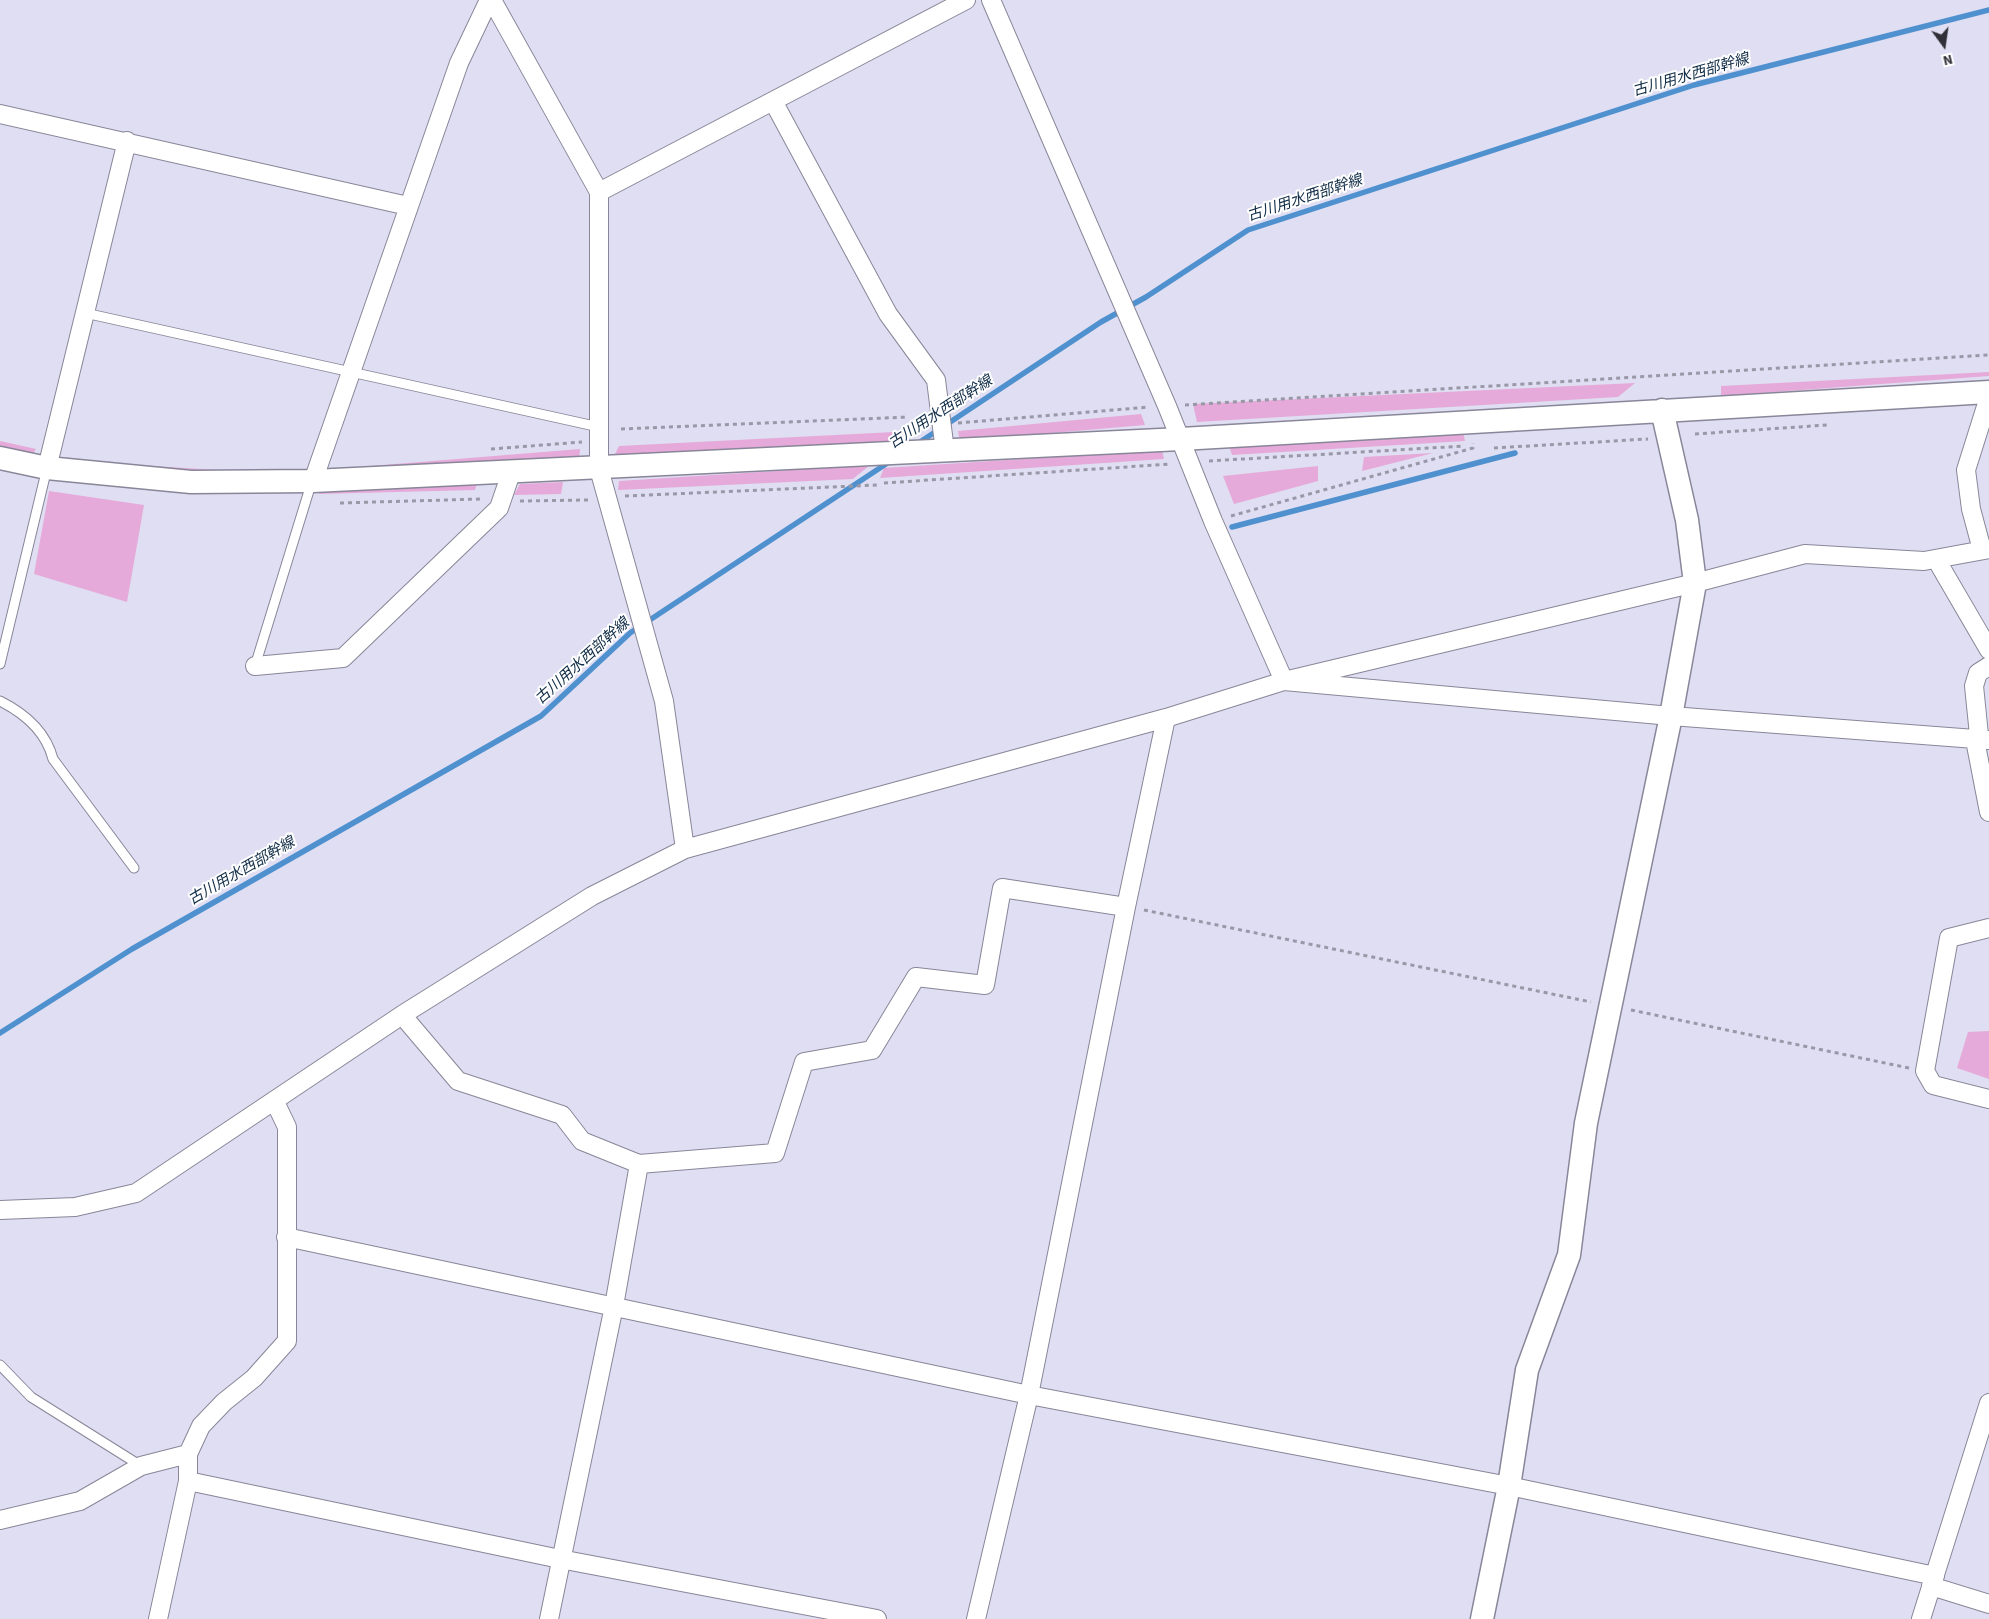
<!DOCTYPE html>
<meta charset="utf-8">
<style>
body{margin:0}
#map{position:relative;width:1989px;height:1619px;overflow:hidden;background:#e0def2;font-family:"Source Sans 3",sans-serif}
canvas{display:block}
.north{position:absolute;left:1919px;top:20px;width:50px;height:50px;-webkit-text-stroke:4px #fff;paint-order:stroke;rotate:166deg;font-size:14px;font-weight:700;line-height:20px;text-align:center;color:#313038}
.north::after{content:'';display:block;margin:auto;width:18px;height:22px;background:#313038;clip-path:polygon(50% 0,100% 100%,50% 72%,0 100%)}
</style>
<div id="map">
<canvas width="1989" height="1619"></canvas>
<div class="north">N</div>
</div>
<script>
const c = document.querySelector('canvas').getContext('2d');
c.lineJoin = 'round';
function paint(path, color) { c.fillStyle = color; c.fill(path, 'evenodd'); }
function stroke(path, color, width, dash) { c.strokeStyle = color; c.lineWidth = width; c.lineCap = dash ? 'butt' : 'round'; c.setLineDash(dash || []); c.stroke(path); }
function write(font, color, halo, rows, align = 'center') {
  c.font = font + ' "Source Sans 3","Noto Sans JP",sans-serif'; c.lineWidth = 4; c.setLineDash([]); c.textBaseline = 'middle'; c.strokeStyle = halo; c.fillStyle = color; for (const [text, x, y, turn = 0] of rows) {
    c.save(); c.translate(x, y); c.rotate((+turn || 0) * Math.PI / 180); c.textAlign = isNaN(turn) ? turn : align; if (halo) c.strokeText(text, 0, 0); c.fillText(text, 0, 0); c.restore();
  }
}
const green = new Path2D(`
 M1989 372V376L1721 396V386Z
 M1635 383 1618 397 1197 422 1193 404Z
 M1141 414 1145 425 960 441 958 431Z
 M894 432 888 445 614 456 619 446Z
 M1463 432 1465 441 1232 455 1228 442Z
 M0 441 36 449 32 455 0 449Z
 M580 449 579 460 334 469Z
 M1162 450 1164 459 880 478 884 468Z
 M1433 453 1362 471 1364 457Z
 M72 461 298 475V477L71 464Z
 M870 465 853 479 618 490 619 481Z
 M1318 466V481L1234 504 1223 476Z
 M563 482 561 494 514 495 520 484Z
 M477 483 475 490 319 494 320 488Z
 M49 491 144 505 127 602 34 574Z
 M1989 1031V1079L1957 1068 1968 1032Z`);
const stream = new Path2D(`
 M917 444 1101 322 1146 297 1248 230 1694 85 1989 10
 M1232 527 1515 453
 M0 1033 132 949 541 716 630 633 892 460`);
const path = new Path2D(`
 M1185 405 1989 355
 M958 423 1149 407
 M621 429 908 417
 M1695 434 1827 425
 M1494 448 1648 439
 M491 449 582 442
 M1209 461 1464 446
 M884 483 1171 464
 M625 496 877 485
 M520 501 588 500
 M340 503 481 499
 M1231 516 1473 448V443
 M1144 910 1591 1002
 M1631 1010 1909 1068`);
const service = new Path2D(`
 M85 313 599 427
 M0 664 47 468
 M255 666 312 481
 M0 701C24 713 46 732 53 759L134 868
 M0 1365 31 1397 141 1466`);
const minor = new Path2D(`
 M492 0 599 192V469L664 701 685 849
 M991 0 1167 406 1213 521 1284 681 1671 716 1989 740
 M773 101 888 314 936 380 945 451
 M0 114 408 206
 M599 192 966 0
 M47 468 127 141
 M313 481 459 63 489 0
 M1982 550 1971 509 1966 470 1989 397
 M1936 559 1989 650
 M255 666 343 658 499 508 511 473
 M1975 740 1989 812
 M1982 740 1979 735 1974 686 1978 673 1989 666
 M1989 928 1949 938 1925 1071 1933 1085 1989 1099
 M402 1015 458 1081 562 1115 582 1141 639 1164 775 1153 804 1062 872 1050 916 977 985 985 1002 888 1126 907
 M0 1210 75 1207 136 1193 402 1015 592 896 685 849 1166 718 1284 681 1695 583 1805 554 1924 561 1989 549
 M286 1237 1029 1395 1509 1486 1935 1576
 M188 1481 560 1559 877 1619
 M0 1520 80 1501 141 1466 188 1454
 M1931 1586 1989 1604
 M158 1619 188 1481V1454L201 1426 224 1402 254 1378 287 1341V1127L275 1102
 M549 1619 614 1306 639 1164
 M976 1619 1029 1395 1126 907 1166 718
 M1921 1619 1989 1403`);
const tertiary = new Path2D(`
 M0 458 47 468 191 482 313 481 1181 439 1989 392
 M1482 1619 1509 1486 1527 1370 1569 1255 1586 1123 1671 716 1695 583 1687 520 1662 410`);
const waterNames = [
 ["古川用水西部幹線",1691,76,-16],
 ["古川用水西部幹線",1305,199,-18],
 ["古川用水西部幹線",941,413,-33],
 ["古川用水西部幹線",583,662,-42],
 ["古川用水西部幹線",242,872,-30]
];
paint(green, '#e5aad9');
stroke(stream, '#4f91cf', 5.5);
stroke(service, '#888698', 11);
stroke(minor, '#888698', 20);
stroke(tertiary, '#888698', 25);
stroke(path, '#9998a7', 3, [4, 4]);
stroke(service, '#fff', 9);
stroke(minor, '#fff', 18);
stroke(tertiary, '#fff', 22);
write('italic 15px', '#102c46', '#fff', waterNames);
</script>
